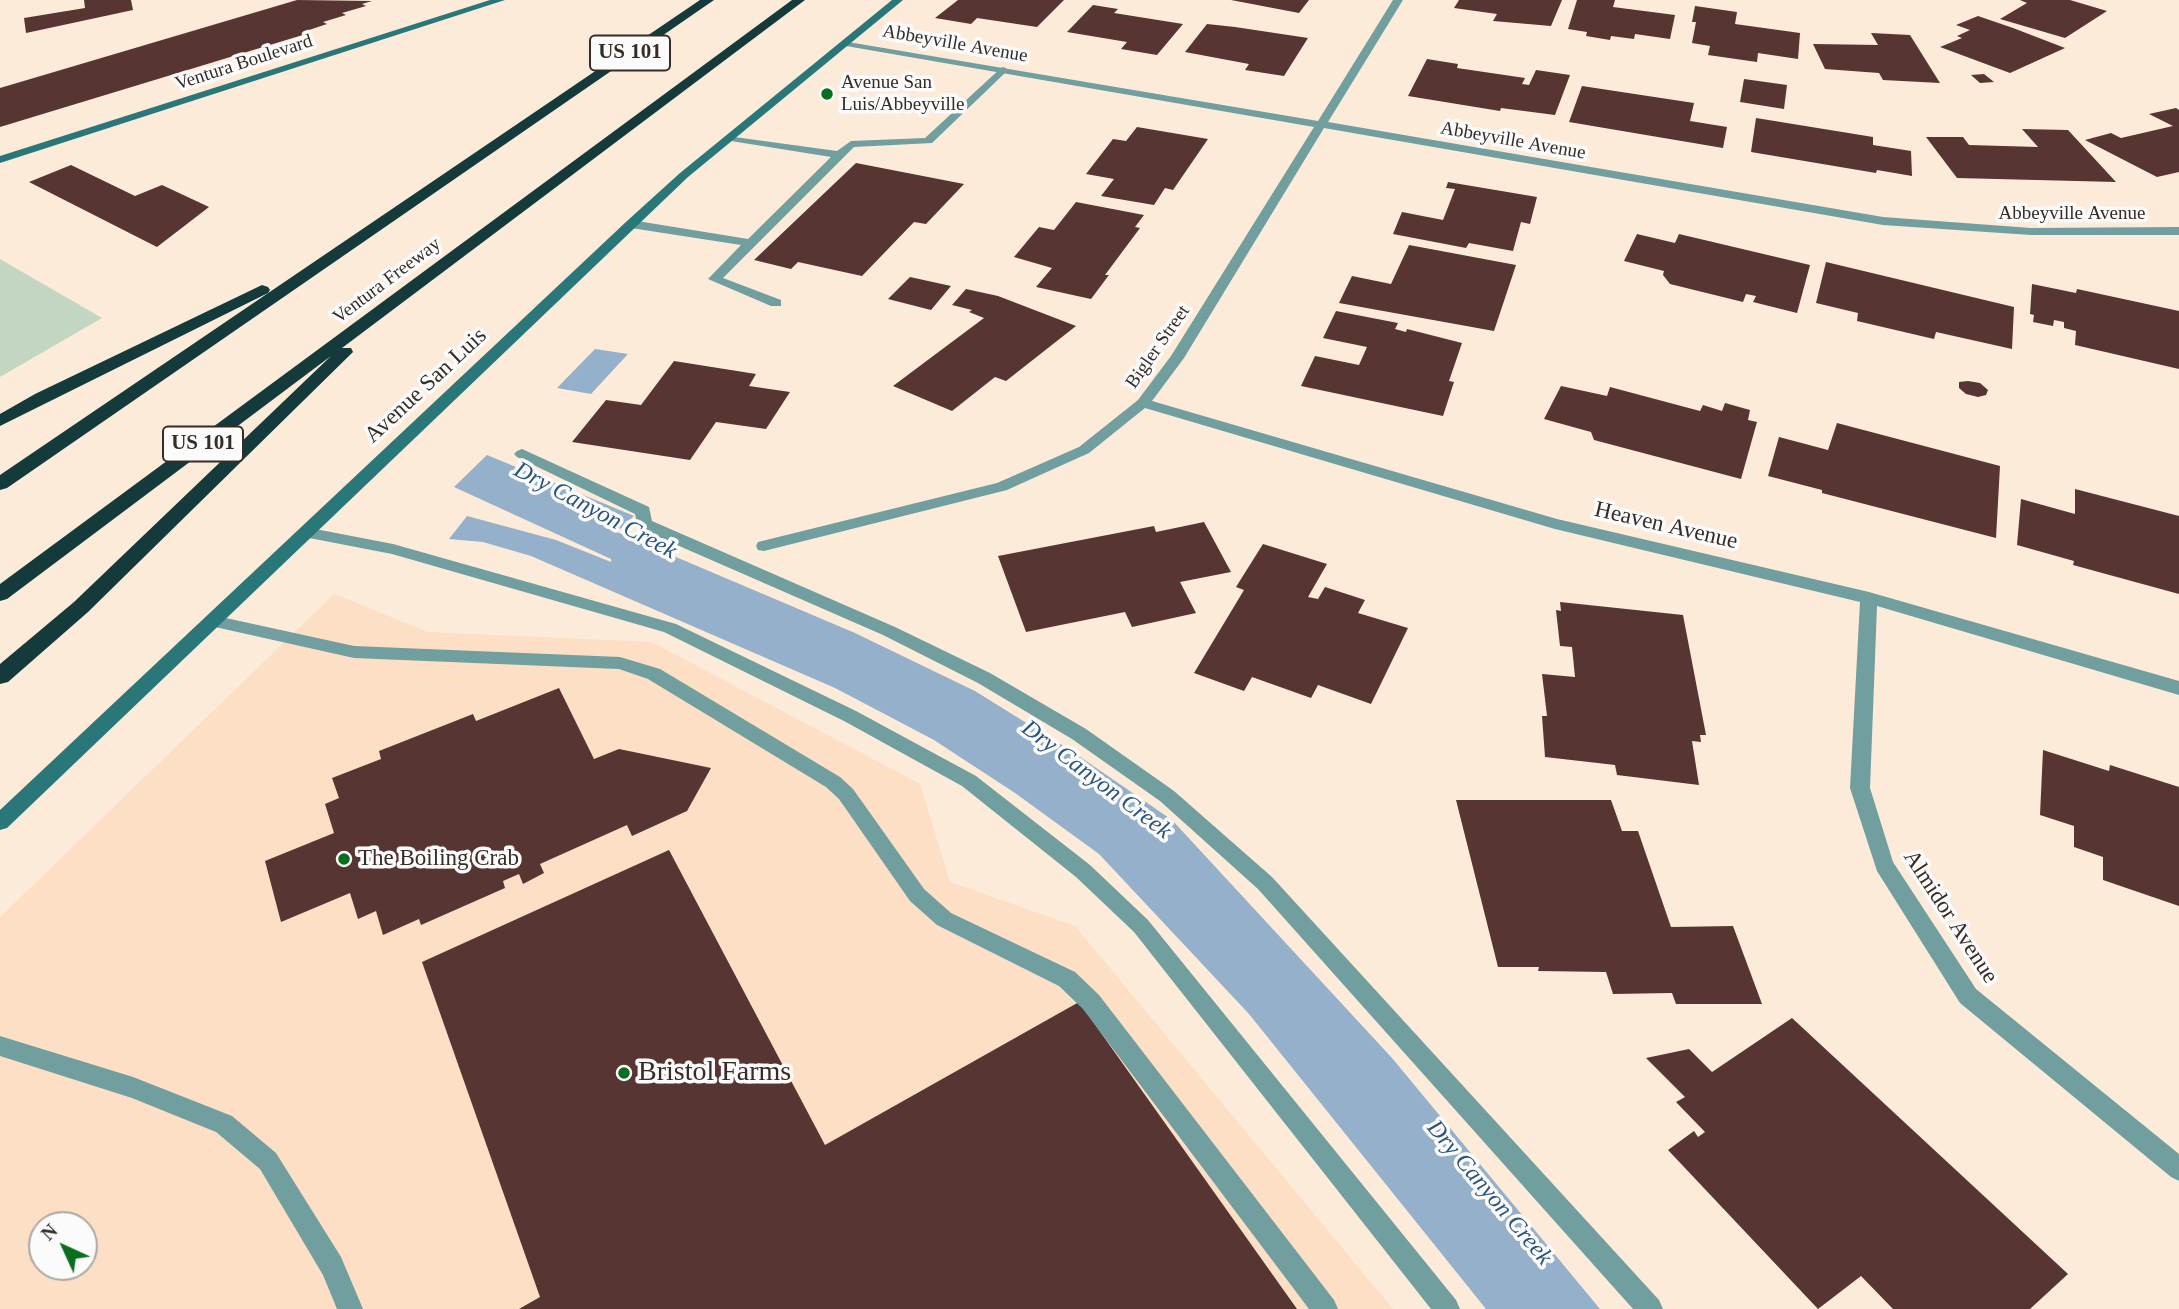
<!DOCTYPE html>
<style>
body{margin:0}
#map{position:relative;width:2179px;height:1309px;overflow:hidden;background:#fdebda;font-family:"Times New Roman",serif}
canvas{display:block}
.north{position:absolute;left:28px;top:1211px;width:70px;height:70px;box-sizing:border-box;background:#fbfbfb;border:2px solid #aca8a5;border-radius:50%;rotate:315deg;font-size:19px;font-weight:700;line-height:28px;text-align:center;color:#352c25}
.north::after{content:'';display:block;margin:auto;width:24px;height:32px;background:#086f1e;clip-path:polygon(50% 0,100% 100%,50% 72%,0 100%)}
</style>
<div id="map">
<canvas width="2179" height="1309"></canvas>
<div class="north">N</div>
</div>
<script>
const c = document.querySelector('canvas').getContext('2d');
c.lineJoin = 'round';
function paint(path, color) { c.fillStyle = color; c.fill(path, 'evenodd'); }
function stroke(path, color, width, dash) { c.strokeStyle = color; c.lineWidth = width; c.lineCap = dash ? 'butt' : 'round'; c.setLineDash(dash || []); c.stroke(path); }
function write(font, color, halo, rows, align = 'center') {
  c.font = font + ' "Times New Roman",serif'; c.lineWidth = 7; c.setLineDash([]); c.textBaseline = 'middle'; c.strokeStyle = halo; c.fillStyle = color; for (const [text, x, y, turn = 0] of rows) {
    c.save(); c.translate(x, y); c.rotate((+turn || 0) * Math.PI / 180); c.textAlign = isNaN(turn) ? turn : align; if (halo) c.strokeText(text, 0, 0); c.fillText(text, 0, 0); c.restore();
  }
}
const built = new Path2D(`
 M334 594 428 632 652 642 920 784 950 882 1075 926 1393 1309H0V917ZM42 1225H84V1267H42Z`);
const green = new Path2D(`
 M0 259 102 318 0 377Z`);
const water = new Path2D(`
 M595 349 628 354 591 394 557 388Z
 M487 455 634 516 617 532 855 633 975 691 1073 752 1172 820 1392 1058 1600 1309H1486L1249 1014 1099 854 1015 793 934 740 835 688 531 556 483 542 449 539 467 516 556 540 611 562V559L454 487Z`);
const building = new Path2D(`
 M84 0H131L133 10 26 33 24 18 85 8Z
 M297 0 372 1 362 4 366 6 342 13 346 15 323 22 327 24 303 32 306 34 0 127V88Z
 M958 0H1064L1037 27 977 18 971 24 935 18Z
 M1231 0H1309L1299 13Z
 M1459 0H1562L1551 26 1493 21 1497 14 1454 8Z
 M1577 0H1615L1613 7 1675 15 1670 39 1635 34 1634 39 1611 36 1610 40 1586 36 1587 32 1568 29Z
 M2020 0H2070L2107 11 2065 38 2000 19 2027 3Z
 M1093 5 1118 9 1114 13 1183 24 1157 55 1121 49 1127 42 1067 32Z
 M1695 6 1737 12 1735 24 1800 33 1798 59 1758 53 1757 62 1708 55 1710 46 1692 43 1696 22H1692Z
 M1978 16 2013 28 2065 48 2010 73 1940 47 1962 38 1957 36 1970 30 1956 25Z
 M1207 24 1235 27 1308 38 1284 76 1245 70 1249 64 1185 52Z
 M1871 33 1910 35 1940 83 1883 80 1879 73 1825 69 1813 44 1878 45Z
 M1427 59 1458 64 1457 68 1525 78 1522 84 1529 85 1536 70 1570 75 1555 115 1501 108 1500 111 1408 96Z
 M1984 74 1994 82 1980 83 1971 75Z
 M1744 79 1787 85 1784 109 1740 102Z
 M1582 86 1694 103 1690 121 1727 127 1723 148 1569 122Z
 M2176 108 2179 110V172L2157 177 2085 140 2111 133 2121 138 2173 126 2149 114Z
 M1756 118 1873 137V145L1911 151 1912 176 1877 170 1876 173 1751 152Z
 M1137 127 1208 139 1173 190 1165 188 1154 205 1101 196 1114 179 1086 174 1113 139 1126 141Z
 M2022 129 2068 130 2116 182 1957 178 1926 137H1963L1969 145 2038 147Z
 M856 163 964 184 926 224 914 222 862 276 798 262 791 269 754 260Z
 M71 165 135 196 162 185 209 207 157 247 29 182Z
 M1448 182 1537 197 1530 224 1521 222 1513 251 1469 243 1466 248 1393 234 1402 212 1443 220 1455 189 1446 188Z
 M1076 202 1144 215 1135 227 1140 228 1105 275H1109L1091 299 1036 287 1052 268 1014 257 1039 227 1054 230Z
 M1637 234 1675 243 1679 234 1810 265 1797 313 1753 302 1756 296 1746 294 1743 302 1670 284 1663 275 1664 271 1624 261Z
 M1409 245 1516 265 1494 331 1339 303 1352 276 1391 284Z
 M1826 262 2014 307 2012 349 1936 332 1934 339 1857 321 1858 313 1816 303Z
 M910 277 951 286 931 310 888 299Z
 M2032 284 2076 293 2077 289 2179 311V369L2075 345 2076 331 2064 328V322L2054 320 2053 326 2033 322 2034 315 2030 314Z
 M966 289 998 296 1076 326 1006 381 995 377 952 411 893 386 984 318 969 312 972 310 952 305Z
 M1336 311 1398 323 1395 329 1406 332 1407 329 1462 343 1449 381 1454 382 1443 416 1301 386 1315 356 1359 365 1367 347 1323 338Z
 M674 361 756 374 749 386 790 392 766 429 716 422 690 460 572 442 606 400 641 405Z
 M1968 381 1980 383 1988 390 1986 395 1978 397 1966 394 1959 388V382Z
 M1561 386 1607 396 1610 387 1700 411 1703 405 1722 411 1725 403 1750 410 1748 420 1757 422 1741 479 1594 440 1591 432 1544 419Z
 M1837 423 2000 466 1996 538 1822 493V490L1768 476 1779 437 1828 450Z
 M2075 489 2179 516V594L2073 565 2074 561 2017 545 2021 499 2075 514Z
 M1204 522 1231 572 1180 582 1196 613 1132 627 1125 612 1026 632 998 556 1154 526 1156 532Z
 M1263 544 1327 564 1308 597 1318 599 1325 587 1365 600 1358 613 1408 628 1371 704 1318 685 1311 698 1252 677 1244 691 1194 673 1244 590 1236 587Z
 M1560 602 1683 615 1706 735H1700L1701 742 1692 741 1699 785 1617 775 1615 765 1545 757 1542 716H1547L1542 674 1575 677 1572 647 1560 646 1556 610 1561 611Z
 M559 688 594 759 619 749 711 768 687 811 632 836 627 825 540 864 544 873 523 884 519 874 503 881 505 888 421 925 419 919 383 935 376 911 358 919 350 893 281 922 265 861 334 833 325 804 339 798 332 778 381 759 379 751 473 714 476 721Z
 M2043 750 2109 771 2110 765 2179 787V906L2103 880V857L2074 847V826L2040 815Z
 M1456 800H1611L1622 831H1638L1671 927 1733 926 1762 1004H1676L1672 993 1613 994 1606 972 1538 971 1539 967H1498Z
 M669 850 825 1145 1079 1002 1297 1309H519L540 1297 422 962Z
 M1792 1018 2068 1274 2030 1309H1893L1861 1276 1818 1309 1668 1150 1694 1131 1698 1137 1705 1132 1676 1102 1685 1097 1646 1058 1689 1049 1712 1072Z`);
const lane = new Path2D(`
 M1002 67 1006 68V72L932 143 854 147 723 278 781 300V306H771L708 279 741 245 631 228 625 224 631 220 748 239 831 157 731 141 725 138 727 136 837 151 851 141 925 138Z
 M522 449 649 507 652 521 895 627 990 673 1086 729 1174 791 1272 877 1659 1300 1663 1309H1633L1258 889 1160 801 1072 739 978 683 883 635 638 528 635 514 517 457 514 454 517 451Z
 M305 527 393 544 676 624 856 711 976 776 1090 865 1148 920 1456 1300 1460 1309H1431L1134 932 1076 877 962 786 844 721 664 632 392 554 299 536 297 532Z
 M212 615 354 646 620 657 660 669 840 777 853 789 924 889 951 913 1075 972 1099 995 1334 1300 1338 1309H1309L1083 1009 1059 986 937 925 910 901 839 799 826 787 648 679 619 669 354 658 206 625 203 621 206 617Z
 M0 1036 133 1077 232 1116 276 1153 341 1257 363 1309H337L323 1275 260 1169 216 1132 132 1098 0 1056Z`);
const street = new Path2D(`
 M1393 0H1403L1328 122 1883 217 2031 228 2179 227V235H2031L1883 225 1324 128 1184 358 1152 401 1557 519 1869 592 2179 681V695L1877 606 1870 788 1893 862 1976 989 2179 1154V1181L2171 1177 1960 1003 1877 871 1850 788 1860 602 1555 529 1145 408 1089 453 1007 490 764 551 758 550 756 546 758 542 997 483 1079 447 1138 400 1171 356 1314 127 846 46 842 45V41L1318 121Z`);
const secondary = new Path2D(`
 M490 0H505L0 163V156Z
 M892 0H903L688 177 7 828 0 830V810L627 221 680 173Z`);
const highway = new Path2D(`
 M700 0H714L7 488 0 490V475Z
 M792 0H805L342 348H351L353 352 88 612 8 682 0 684V664L74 602 331 356 7 599 0 601V584Z
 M262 285 268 287 270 290 268 293 0 426V414L35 394Z`);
const markers = [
 [827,94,7,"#086f1e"],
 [344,859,7,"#086f1e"],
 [624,1073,7,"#086f1e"]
];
const farStreetnames = [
 ["Abbeyville Avenue",955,44,10],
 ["Ventura Boulevard",244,63,-18],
 ["Abbeyville Avenue",1513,141,10],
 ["Abbeyville Avenue",2072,214],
 ["Ventura Freeway",387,281,-37],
 ["Bigler Street",1158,347,-55]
];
const farPoinames = [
 ["Avenue San",841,83],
 ["Luis/Abbeyville",841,105]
];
const shields = [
 [630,53,80],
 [203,444,80]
];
const shieldNames = [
 ["US 101",630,53],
 ["US 101",203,444]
];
const streetNames = [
 ["Avenue San Luis",426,386,-43],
 ["Heaven Avenue",1666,526,13],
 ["Almidor Avenue",1950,917,57]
];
const poiNames = [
 ["The Boiling Crab",358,859]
];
const waterNames = [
 ["Dry Canyon Creek",595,511,28],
 ["Dry Canyon Creek",1096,780,37],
 ["Dry Canyon Creek",1489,1193,50]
];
const nearPoinames = [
 ["Bristol Farms",638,1073]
];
paint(built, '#fcdfc4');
paint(green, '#c3d6c2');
paint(water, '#95b0cb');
paint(building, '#563532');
paint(lane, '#719e9f');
paint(street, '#719e9f');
paint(secondary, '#2a7779');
paint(highway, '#143a3c');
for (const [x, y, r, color] of markers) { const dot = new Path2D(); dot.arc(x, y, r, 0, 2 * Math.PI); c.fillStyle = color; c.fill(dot); stroke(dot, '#fbfbfb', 2.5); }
write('19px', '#352c25', '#fbfbfb', farStreetnames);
write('19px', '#352c25', '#fbfbfb', farPoinames, 'left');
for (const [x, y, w] of shields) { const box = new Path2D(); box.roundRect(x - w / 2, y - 17.5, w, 35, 5); c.fillStyle = '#fbfbfb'; c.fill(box); stroke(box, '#352c25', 2); }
write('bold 21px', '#352c25', null, shieldNames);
write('23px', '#352c25', '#fbfbfb', streetNames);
write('23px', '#352c25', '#fbfbfb', poiNames, 'left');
write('italic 24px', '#2b557b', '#fbfbfb', waterNames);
write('28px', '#352c25', '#fbfbfb', nearPoinames, 'left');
</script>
